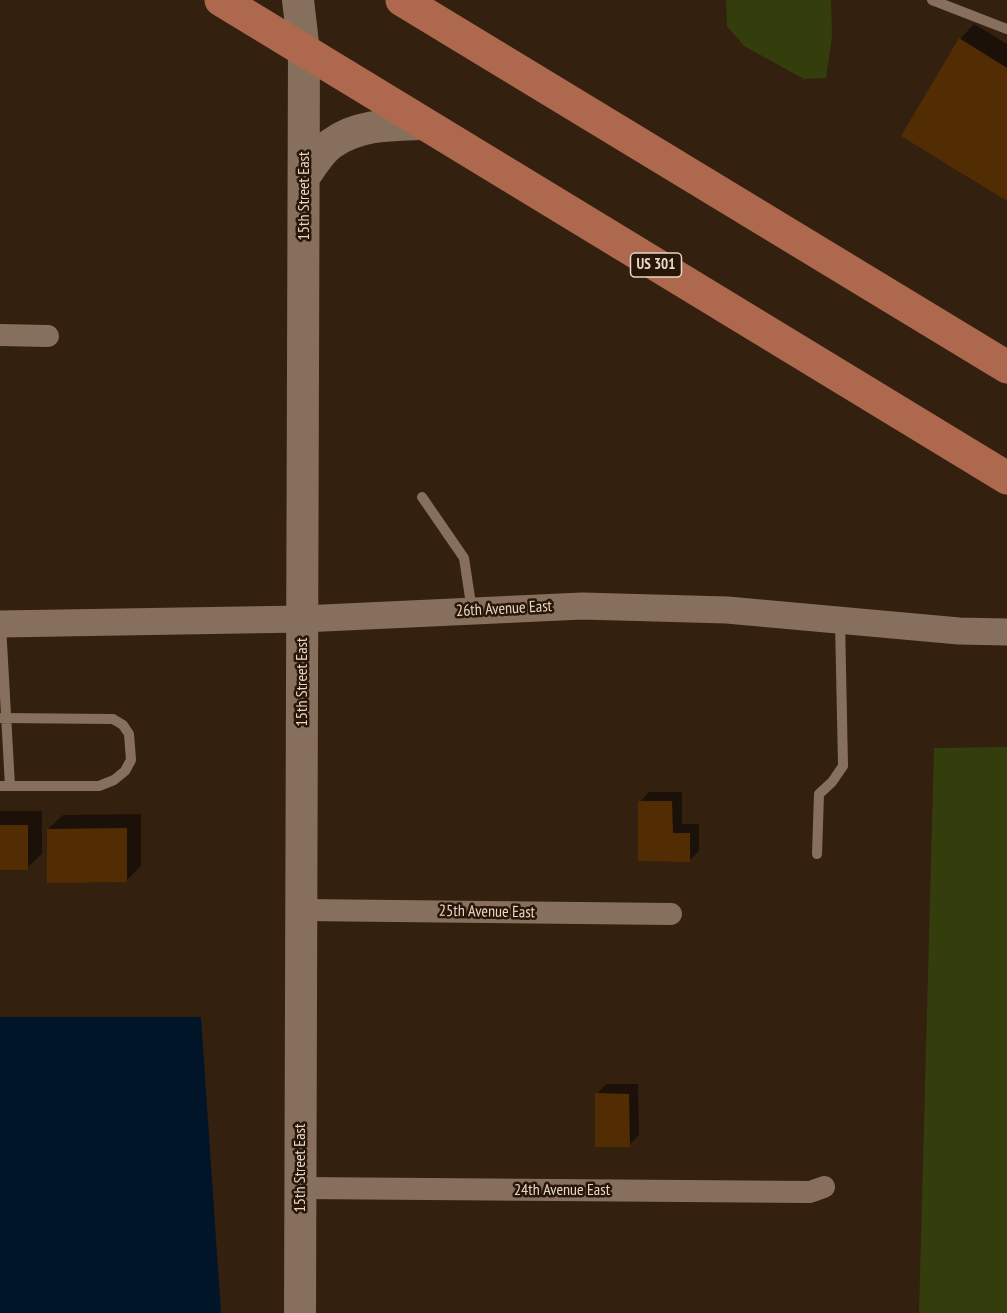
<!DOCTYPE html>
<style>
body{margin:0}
canvas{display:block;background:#33200f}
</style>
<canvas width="1007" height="1313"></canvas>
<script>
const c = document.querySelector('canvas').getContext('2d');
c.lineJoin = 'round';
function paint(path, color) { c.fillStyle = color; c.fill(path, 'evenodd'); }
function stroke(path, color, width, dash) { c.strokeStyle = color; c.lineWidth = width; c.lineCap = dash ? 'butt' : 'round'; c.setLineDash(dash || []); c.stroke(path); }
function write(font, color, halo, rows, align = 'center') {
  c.font = font + ' "PT Sans Narrow",sans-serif'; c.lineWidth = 5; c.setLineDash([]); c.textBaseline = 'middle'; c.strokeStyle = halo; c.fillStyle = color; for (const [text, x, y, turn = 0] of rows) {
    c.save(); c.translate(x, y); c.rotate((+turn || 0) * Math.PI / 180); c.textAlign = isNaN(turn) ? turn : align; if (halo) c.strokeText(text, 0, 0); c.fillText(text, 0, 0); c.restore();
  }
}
const green = new Path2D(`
 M726 0H831L832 36 826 78 804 79 744 46 727 26Z
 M1007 747V1313H919L934 748Z`);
const water = new Path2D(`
 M0 1017H201L221 1313H0Z`);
const shadow = new Path2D(`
 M974 24 1007 44V199L960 39Z
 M649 792H682V824H699V851L689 861 640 802Z
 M0 811H42V854L27 868H0Z
 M141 814V866L127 880 48 829 63 815Z
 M606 1084H638L639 1135 629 1145 597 1094Z`);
const building = new Path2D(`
 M959 38 1007 68V201L901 136Z
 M638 801H672L673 833H690V862L638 861Z
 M0 825H28V870H0Z
 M127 828V882L47 883V829Z
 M595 1093 629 1094 630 1147H595Z`);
const service = new Path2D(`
 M932 0 1007 29
 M422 497 464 558 472 611
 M1 625 10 786
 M0 718 113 719 123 725 129 734 131 760 125 771 114 780 99 786H0
 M817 854 819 794 832 782 843 766 840 620`);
const minor = new Path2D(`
 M0 335 48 336
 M303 910 671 914
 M300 1188 810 1192 824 1187`);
const tertiary = new Path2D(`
 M0 624 302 619 582 606 727 610 959 631 1007 632`);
const secondary = new Path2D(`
 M298 0 304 52 300 1313
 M304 177C312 166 321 151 331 144 358 124 392 125 423 124`);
const primary = new Path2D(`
 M221 0 1007 478
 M402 0 1007 367`);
const shields = [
 [656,265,51]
];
const shieldNames = [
 ["US 301",656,265]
];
const streetNames = [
 ["15th Street East",304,196,-90],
 ["26th Avenue East",504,609,-3],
 ["15th Street East",302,682,-90],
 ["25th Avenue East",487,912,1],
 ["15th Street East",300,1168,-90],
 ["24th Avenue East",562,1190]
];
paint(green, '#343d0c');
paint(water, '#001528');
paint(shadow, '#0007');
paint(building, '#522c03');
stroke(service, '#876f5d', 10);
stroke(minor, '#876f5d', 22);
stroke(tertiary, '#876f5d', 27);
stroke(secondary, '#876f5d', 32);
stroke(primary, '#ae684d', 33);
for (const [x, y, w] of shields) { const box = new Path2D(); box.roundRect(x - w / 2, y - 12, w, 24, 4.5); c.fillStyle = '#291606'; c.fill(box); stroke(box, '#e4d7cc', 1.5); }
write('bold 15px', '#e4d7cc', null, shieldNames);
write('16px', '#e4d7cc', '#291606', streetNames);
</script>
